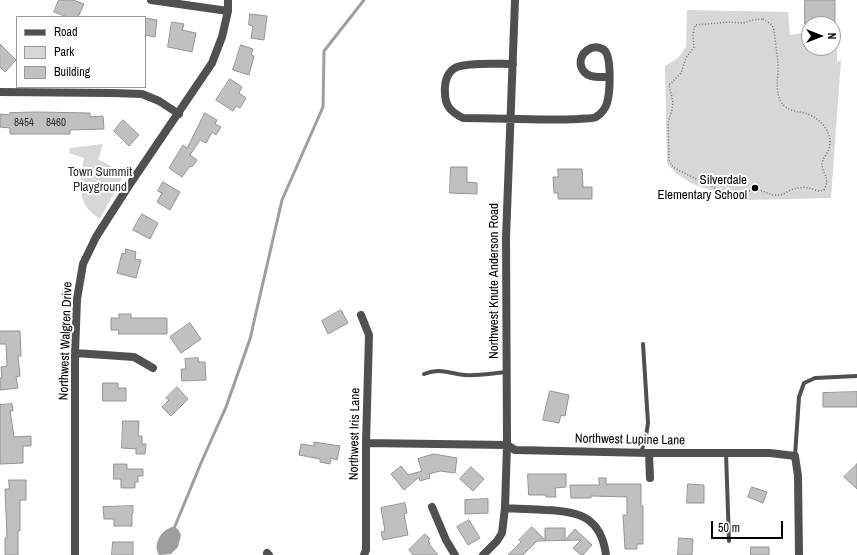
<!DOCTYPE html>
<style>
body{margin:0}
#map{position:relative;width:857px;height:555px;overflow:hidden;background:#fff;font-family:"Archivo Narrow",sans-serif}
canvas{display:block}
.legend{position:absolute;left:16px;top:16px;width:130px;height:72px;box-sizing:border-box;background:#fff;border:1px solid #999;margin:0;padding:5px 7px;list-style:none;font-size:12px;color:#000}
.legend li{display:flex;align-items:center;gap:8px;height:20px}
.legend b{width:20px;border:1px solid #999}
.north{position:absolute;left:801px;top:16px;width:40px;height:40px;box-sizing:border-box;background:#fff;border:1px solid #999;border-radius:50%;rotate:90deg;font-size:11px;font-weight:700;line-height:16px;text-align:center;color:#000}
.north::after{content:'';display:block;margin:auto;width:14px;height:18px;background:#000;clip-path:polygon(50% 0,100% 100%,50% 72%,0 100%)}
.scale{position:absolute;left:711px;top:521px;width:72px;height:18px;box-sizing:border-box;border:2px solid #000;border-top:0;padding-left:5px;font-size:12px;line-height:14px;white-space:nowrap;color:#000;-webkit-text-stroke:3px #fff;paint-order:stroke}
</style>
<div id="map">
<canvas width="857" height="555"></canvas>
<ul class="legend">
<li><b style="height:5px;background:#505050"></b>Road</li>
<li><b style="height:11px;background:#d7d7d7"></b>Park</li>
<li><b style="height:11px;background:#c0c0c0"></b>Building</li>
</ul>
<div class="north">N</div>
<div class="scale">50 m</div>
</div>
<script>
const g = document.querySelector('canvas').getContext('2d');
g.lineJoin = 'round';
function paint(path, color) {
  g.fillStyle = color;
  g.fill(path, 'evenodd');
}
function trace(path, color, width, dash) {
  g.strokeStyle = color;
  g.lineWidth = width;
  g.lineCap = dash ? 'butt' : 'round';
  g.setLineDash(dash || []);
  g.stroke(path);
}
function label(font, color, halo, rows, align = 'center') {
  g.font = font + ' "Archivo Narrow",sans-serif';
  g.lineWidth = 4;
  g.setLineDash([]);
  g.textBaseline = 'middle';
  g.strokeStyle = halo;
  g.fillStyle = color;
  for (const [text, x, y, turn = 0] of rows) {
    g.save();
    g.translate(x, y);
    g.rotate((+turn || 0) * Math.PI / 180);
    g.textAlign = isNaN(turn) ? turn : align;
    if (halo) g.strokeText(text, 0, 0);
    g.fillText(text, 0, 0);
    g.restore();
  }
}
const green = new Path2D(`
 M687 10 788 12 790 35 809 32V48H833V32H837V62L841 60 831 198 746 200 721 194 693 184 677 174 667 164 665 66 678 58 686 47Z
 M103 144 98 160C109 163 115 169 122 178L100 219C96 216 91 213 88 209 77 197 81 172 84 158L69 153 70 148Z`);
const water = new Path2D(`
 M172 527 178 529 181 535 178 547 171 554 159 555C152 545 161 530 172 527Z`);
const stream = new Path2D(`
 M173 531 201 463 226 407 250 339 282 200 323 107 324 51 364 0`);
const building = new Path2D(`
 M59 0H73L84 4 78 17H67L54 12Z
 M805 0H835V24H805Z
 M250 14 267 16 264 40 251 38 253 26 249 25Z
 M145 18 157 20 155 37 145 35Z
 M172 22 184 24 182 30 196 33 192 52 168 47Z
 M0 44 16 60 5 72 0 67Z
 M241 45 253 49 251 55 254 56 249 75 233 70Z
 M230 79 242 87 239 93 246 98 240 108 236 106 233 111 216 100Z
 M38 112 90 113V117L103 116 104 129 70 130V134H10V128L0 127V114L10 115V113Z
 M205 113 217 120 215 124 221 127 216 135 212 132 206 143 200 140 190 155 197 160 192 167 190 166 182 177 169 168 183 145 187 148Z
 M123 120 139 135 129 146 114 131Z
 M451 167H467V182L477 183V194L450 193Z
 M558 169H582L583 187H592V199H558V193H554L553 177H558Z
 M163 182 180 192 170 210 157 202 162 193 158 191Z
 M142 214 158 223 150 239 133 230Z
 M126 249 136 252 135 259 141 260 136 278 117 273 122 253 125 254Z
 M341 310 348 323 328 334 322 321Z
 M119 314H131V318H167V334H118L119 330H111V318H119Z
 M190 323 201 339 181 353 170 337Z
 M0 331H20L21 356H18L20 376 16 377 18 388 0 390V378H2L1 367 7 366 6 344H0Z
 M198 358 199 362H205L206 380 182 381 181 369H186L185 359Z
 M103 383H118V388H126V401H103Z
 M177 387 188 399 171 416 162 407 169 400 166 398Z
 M550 391 569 395 565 416 561 415 559 423 543 420Z
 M857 392V407H823V393Z
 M12 404 13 411H10L14 437 31 436V446H23V463L0 464V405Z
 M123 421H139L138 436H142V444H146L145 454H136V449L122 448Z
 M314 442 340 446 337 460 331 458 330 464 320 462V459L299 455 301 444 314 446Z
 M434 454 457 458 455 473 440 471 429 474 430 478 420 481 419 477 404 490 391 474 401 466 408 475 422 471 418 459Z
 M114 464H127V469H143V476H138V482H135V488H121V479H114Z
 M857 464V489L844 477Z
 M471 467 484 479 473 491 460 479Z
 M528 474H566V487L555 488 556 497H546V495H529Z
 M599 478H606V484H641V506H643V544H637V549H625L623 515H627V497L591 496V498H571L570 485H599Z
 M9 480H26V500H20V531H18V555H5V538H7L5 489H9Z
 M688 484 704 485V503H687Z
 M752 487 767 492 763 503 748 497Z
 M488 499V513L465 514V500Z
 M405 503 407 513 404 514 408 535 383 540 381 532 385 531 381 508Z
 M133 506V513L132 514V526H114V519H104L103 507Z
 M469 520 480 538 468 545 457 527Z
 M532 527 545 540V528H565V540L575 529 592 545 583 555H581L573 548 581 540 537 541 523 555H508L521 542 519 540Z
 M425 534 430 539 428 541 430 543 429 544 438 555H413L409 550Z
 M679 538 693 539 692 555H678Z
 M113 542H133V555H112Z
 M751 547H769V555H751Z`);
const path = new Path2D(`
 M763 19 772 25 774 30C775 41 777 52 778 63 779 77 774 89 781 102 787 111 796 111 805 113 818 117 829 128 830 141 830 154 823 155 822 164 822 175 831 176 824 190L819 191 805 187 793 189 781 195H773L759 190 725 193 680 171 673 167 669 160 668 123 672 110 673 102 669 85 681 73 686 58 694 47 693 35 695 25 730 22 743 23 752 20Z`);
const service = new Path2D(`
 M424 374C441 367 449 374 465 375 479 376 493 373 507 372
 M641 453 646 436 648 423 643 344
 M726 453 729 541
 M795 456 799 397 804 383 815 378 857 376`);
const minor = new Path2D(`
 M151 0 228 11
 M513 64C498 64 470 62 457 67 447 71 444 83 445 93 445 106 451 112 463 118 501 118 540 121 578 119 584 118 592 119 596 117 601 114 606 108 607 103 610 93 612 56 604 50 593 42 578 53 581 66 585 79 598 77 609 77
 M0 92 112 93 142 94 159 101 179 114
 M361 315 369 335 366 443V550L364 555
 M75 353 134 357 153 368
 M366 443 507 445 515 450 649 453H770L795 456 798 476 799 555
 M649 453 650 478
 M432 507 446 540 455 555
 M505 508C518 509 532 509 545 510 579 511 601 517 606 555
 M267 553 269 555
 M75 555V353L77 299 83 264 96 237 128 187 212 63 222 37 228 11V0
 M483 555 497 541 502 533 505 508 507 445 506 238 515 0`);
const markers = [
 [755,188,4,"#000"]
];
const numberNames = [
 ["8454",24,123],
 ["8460",56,123]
];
const parkNames = [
 ["Town Summit",100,173],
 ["Playground",100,188]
];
const poiNames = [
 ["Silverdale",747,181],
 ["Elementary School",747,196]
];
const streetNames = [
 ["Northwest Knute Anderson Road",495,281,-90],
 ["Northwest Walgren Drive",66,341,-88],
 ["Northwest Iris Lane",355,434,-89],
 ["Northwest Lupine Lane",630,440,1]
];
paint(green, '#d7d7d7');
paint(water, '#9e9e9e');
trace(stream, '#9e9e9e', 3);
paint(building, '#c0c0c0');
trace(building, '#949494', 1);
trace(path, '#727272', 1.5, [1, 2]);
trace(service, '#505050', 4);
trace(minor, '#505050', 8);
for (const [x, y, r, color] of markers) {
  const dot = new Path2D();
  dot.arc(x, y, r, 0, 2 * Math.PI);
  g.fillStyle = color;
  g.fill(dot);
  trace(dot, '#fff', 1.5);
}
label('11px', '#303030', null, numberNames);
label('13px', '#2e2e2e', '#fff', parkNames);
label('13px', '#000', '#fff', poiNames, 'right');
label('13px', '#000', '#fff', streetNames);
</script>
